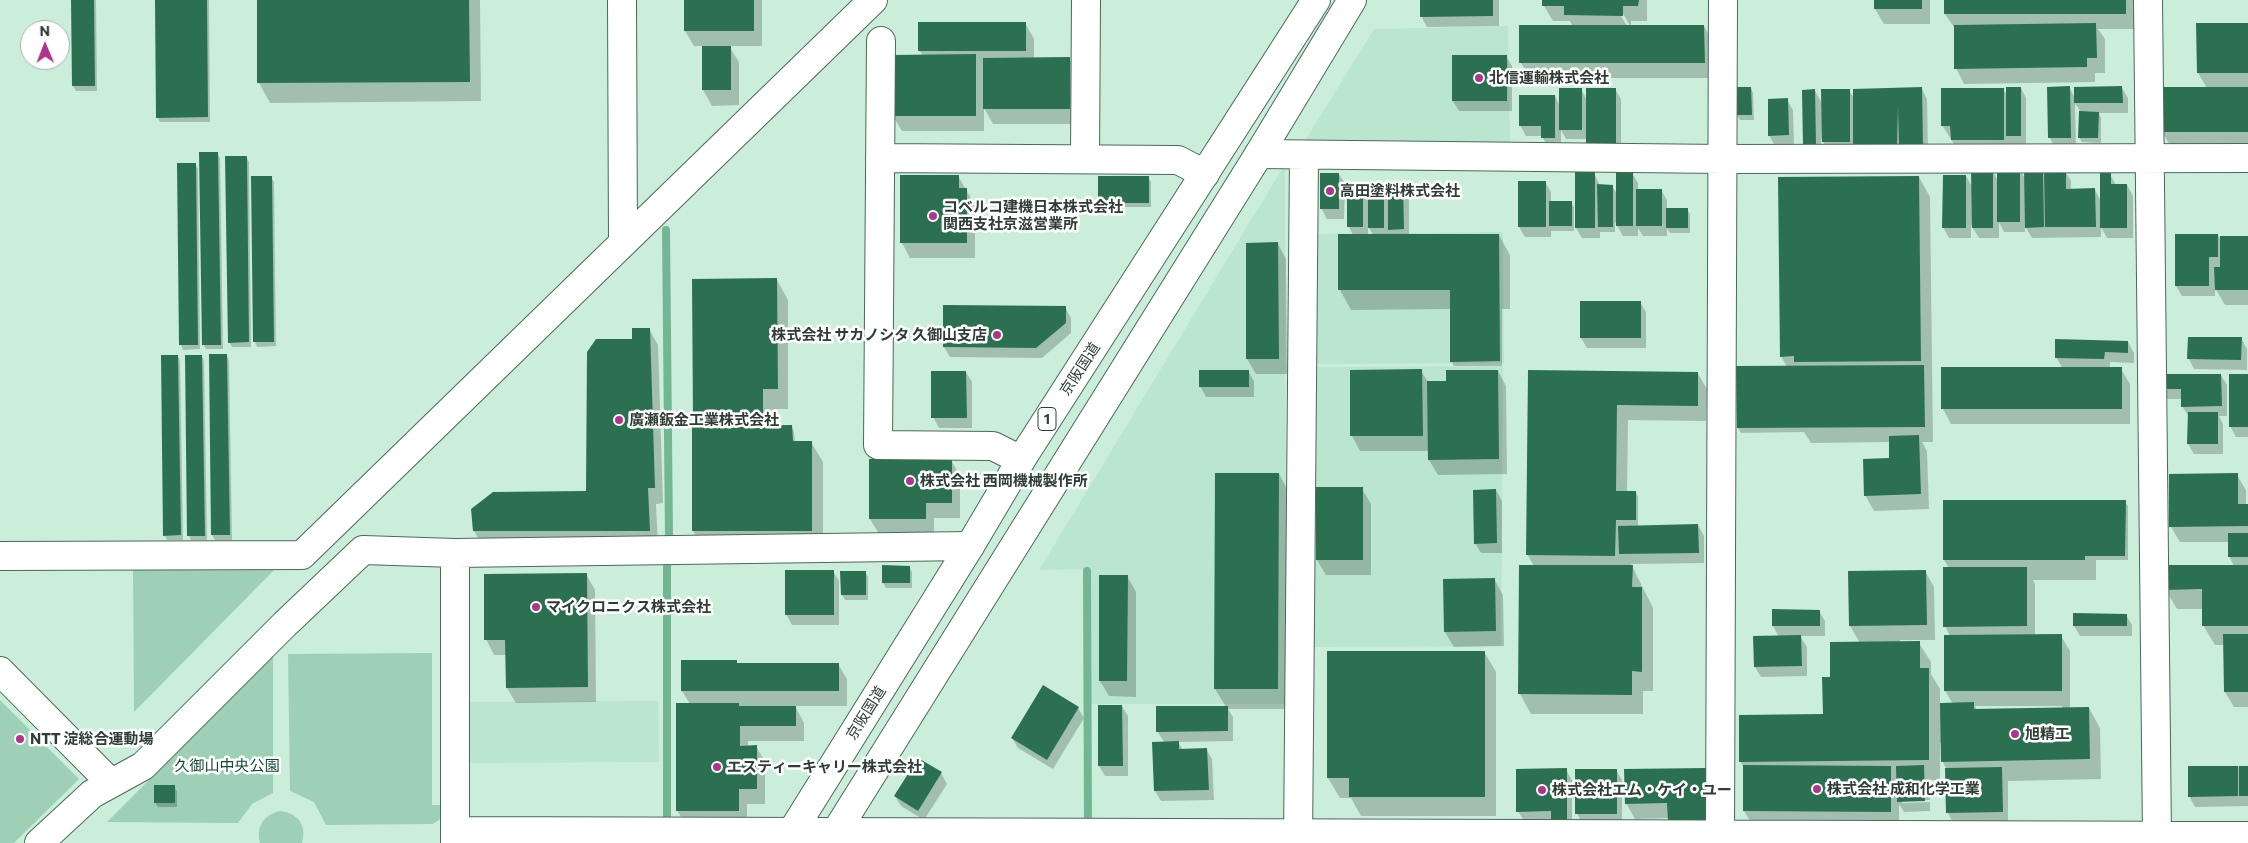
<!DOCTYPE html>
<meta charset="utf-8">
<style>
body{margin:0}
#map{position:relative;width:2248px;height:843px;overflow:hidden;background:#cbeedb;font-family:Commissioner,sans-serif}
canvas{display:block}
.north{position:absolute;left:20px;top:20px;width:50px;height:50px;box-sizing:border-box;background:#fff;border:1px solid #acb1af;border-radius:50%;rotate:359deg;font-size:14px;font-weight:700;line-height:20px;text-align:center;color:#2f3d36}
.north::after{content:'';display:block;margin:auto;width:18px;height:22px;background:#ad358b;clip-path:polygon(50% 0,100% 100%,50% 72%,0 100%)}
</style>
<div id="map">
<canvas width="2248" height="843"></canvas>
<div class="north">N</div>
</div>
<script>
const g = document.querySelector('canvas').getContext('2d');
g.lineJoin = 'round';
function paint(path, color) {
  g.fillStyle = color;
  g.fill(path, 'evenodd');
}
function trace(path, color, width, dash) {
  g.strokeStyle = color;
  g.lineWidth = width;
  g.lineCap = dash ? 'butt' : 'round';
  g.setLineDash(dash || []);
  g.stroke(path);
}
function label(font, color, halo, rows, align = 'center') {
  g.font = font + ' Commissioner,"Noto Sans JP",sans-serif';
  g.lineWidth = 5;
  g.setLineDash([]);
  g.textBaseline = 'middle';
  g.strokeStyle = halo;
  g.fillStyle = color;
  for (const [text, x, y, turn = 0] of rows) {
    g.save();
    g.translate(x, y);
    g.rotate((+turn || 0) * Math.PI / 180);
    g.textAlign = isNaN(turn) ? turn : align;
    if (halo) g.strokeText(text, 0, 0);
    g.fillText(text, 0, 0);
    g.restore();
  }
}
const built = new Path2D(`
 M1508 26 1510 149H1300L1374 29Z
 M1285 164 1286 704H1090L1089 569 1039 570Z
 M1503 232 1504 363 1311 364 1312 234Z
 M1503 366 1501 646 1311 647 1312 367Z
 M658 701 659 762 467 763V702Z`);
const green = new Path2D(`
 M281 563 134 712 133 564Z
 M432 653V805H443V817L433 824 326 825 314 802 290 791 288 654Z
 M273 656V793L252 804 238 823 107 822Z
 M0 700 79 779 14 843H0Z
 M280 811C298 813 307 825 302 843H260C256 827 263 815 280 811Z`);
const shadow = new Path2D(`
 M72 0H96L97 91H76L73 86Z
 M157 0H209L210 122H160L158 118Z
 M258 0H480L481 101 270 103 259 83Z
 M685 0H762V46H729L739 62V105L712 106 703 90V46H694L685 31Z
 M1421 0H1499V26L1427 27 1421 16Z
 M1544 0H1647V21H1631V26H1704L1713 42V78H1530L1521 63 1573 27 1570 21H1553L1544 6ZM1621 10 1630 26H1627L1618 11Z
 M1875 0H1930V24H1884L1875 9Z
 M1945 0H2134V29H2098L2105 39V73H2095V82L1964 84 1956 68 1955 29 1945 14Z
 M1025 23 1034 39V59H1069L1078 74V124H993L984 108V131H902L893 116 923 56 920 51Z
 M2248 24V147H2171L2162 132 2207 88 2198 73Z
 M1453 56H1506L1512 66V111H1459L1453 101Z
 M2069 87 2075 98 2122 88 2128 98V113H2099L2101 118V143L2082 142 2079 137 2080 111 2075 103 2076 148H2055L2050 138 2048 88Z
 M1751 88 1753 93 1754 120H1740L1737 115V89Z
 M2021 88 2026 98V146L1961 155 1942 125 2003 89 2007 95Z
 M1581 89 1587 100 1615 89 1621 99V154L1588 139H1566L1561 130V148H1548L1542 136H1526L1520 125 1555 96 1560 106Z
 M1922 89 1927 99 1928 156 1829 152 1821 138V156H1810L1815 91 1823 105 1849 90 1855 100Z
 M1787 100 1793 110 1794 145 1775 146 1769 135Z
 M217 153 220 158 223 349H206L203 344Z
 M246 157 249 162 251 347H232L229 342Z
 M195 164 198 169 200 349 183 350 181 345Z
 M2019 169 2026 180V171H2065L2071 181V190H2095L2101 201 2110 174 2116 185H2127L2133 196V238H2107L2101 227V237L2032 238 2025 226V232H2004L1999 222V238H1979L1971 225V238H1949L1943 227 1966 176 1973 188 1993 171 1998 181Z
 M1594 173 1600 186H1612L1617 194 1632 173 1638 183V190H1661L1667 200V209H1687L1690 214V233H1670L1667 228V236H1643L1638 228V236H1623L1615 222V232H1600V238H1582L1576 228Z
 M1339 174 1345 184 1344 219H1327L1321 208Z
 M958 176 975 205V258H910L902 243Z
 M271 177 274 182 276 346 257 347 255 342Z
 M1148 177 1151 182V207H1102L1099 203Z
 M1919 177 1930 197 1933 442H1922L1927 451 1929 509 1874 511 1865 495 1890 460V442L1811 443 1804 432 1741 433 1738 428V367H1787L1781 356Z
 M1545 182 1551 192V202H1571L1574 207V231H1551V237H1525L1519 227Z
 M1348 184H1362L1369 195 1383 184 1389 195 1403 184 1409 195V235H1499L1510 255V309H1502V366H1454L1451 361V309L1351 310 1340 290 1353 235 1349 227ZM1368 226 1373 235H1368Z
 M2218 235 2222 242 2248 237V305H2225L2215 288V296H2182L2176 286V236Z
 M1278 244 1286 259 1287 374H1256L1247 359Z
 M777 280 788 300V409H774V427H792L794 432 795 442H811L823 462V550L705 551 693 531 698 427 694 420Z
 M1640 302 1646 312V348H1587L1581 338Z
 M1065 307 1071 318V333L1042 358 950 357 944 347Z
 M649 329 658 345 663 503 656 504 658 546H483L474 531 587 492 633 341Z
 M2241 338 2247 349V370L2194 369 2189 359Z
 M2128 342 2134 353V363L2110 362V369H2121L2130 384V424H1951L1943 409 2063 369 2056 357Z
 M226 355 229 360 232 540H215L212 535 210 356Z
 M178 356 180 361 183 540H167L165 535Z
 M202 356 204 361 207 540H191L189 536Z
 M1248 371 1254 381V397H1206L1200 386Z
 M1351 371H1421L1428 382H1448L1498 371 1506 386 1507 474 1438 475 1429 460V451H1360L1352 436Z
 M966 372 972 382V428H939L933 417Z
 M1529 372 1698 374 1707 389 1706 421 1628 420 1627 492H1636L1638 497V527L1698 525 1704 536V563L1631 564 1653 608V691H1643V714H1531L1520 694 1534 566 1527 554Z
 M2221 375 2227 385V416H2219L2223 424V454H2194L2188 444 2189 417 2182 406V399H2166L2160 389Z
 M2248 375V437H2236L2230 426Z
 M951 460 960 476V518H934V534H879L870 519Z
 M1279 474 1290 494 1289 709H1228L1233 717V741L1178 742 1183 750 1206 749 1212 759 1214 800 1161 801 1155 791 1153 743 1164 742 1157 731 1226 707 1215 689Z
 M2237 475 2246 490V505H2248V707H2234L2225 692 2224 645H2215L2203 625V609H2177L2165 589 2234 566 2229 556V542H2180L2171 527Z
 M1362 489 1371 504V575H1326L1317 560Z
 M1496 490 1502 501V553H1481L1475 543Z
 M2125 502 2128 506V560H2096V580H2033L2035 584V636H2061L2070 651V708H2089L2100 728 2101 779 2008 781V822L1953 823 1948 813 1946 768 1943 762 1942 743H1940V780H1929L1930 800 1902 801V803L1930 802V811L1904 812 1899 804V827L1753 826 1744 811V768L1740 761 1824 716 1831 678 1860 643 1850 626 1925 571 1934 587 1935 640H1900V643H1919L1931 662V674L1940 689V704H1953L1945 691 1950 636 1945 626 1949 568 1944 560ZM1975 706H2062V708L1977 710Z
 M883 566 909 567 912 572V588H886L883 583Z
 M833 571 839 581V625H792L786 614Z
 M865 572 868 577V600H845L842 595Z
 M586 574 595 590 596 702 516 703 507 688V655H494L486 639Z
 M1127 576 1136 592V697L1109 696 1100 681Z
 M1494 579 1503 595 1504 646 1454 647 1445 632Z
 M1819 611 1825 621V636H1800L1807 647V676L1761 677 1755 667 1779 637 1773 626Z
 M2074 615H2126L2132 625V636H2080L2074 626Z
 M1485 653 1496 672V816H1361L1351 798H1340L1328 778Z
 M736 661 738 664H838L847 679V706H795L804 723V741H748V747L756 746 765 762V804H747V826H686L677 810 690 704 682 691Z
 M1100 706H1122L1128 716V776H1105L1099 766Z
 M1078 708 1084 718 1053 769 1018 748 1012 738Z
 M2189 767H2248V806L2195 807 2189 796Z
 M1705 769 1714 784 1669 818 1635 819 1626 803Z
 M1566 770 1572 780V834L1524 821 1518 811Z
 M1616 770 1622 780V824H1582L1577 813Z
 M941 773 947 784 924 820 901 806 895 796Z
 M174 787 177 791V807H158L155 802Z`);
const stream = new Path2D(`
 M666 230 669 537 667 568V826
 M1087 571 1088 829`);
const building = new Path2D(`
 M71 0H94L95 86H72Z
 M155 0H207L208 117 156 118Z
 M257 0H469L470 82 257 83Z
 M684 0H754V31H684Z
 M1420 0H1493V16L1420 17Z
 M1542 0H1639L1638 6H1623V16L1564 15V6H1542Z
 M1874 0H1922V9H1874Z
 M1944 0H2126V14H1944Z
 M918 22H1026V51H918Z
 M2096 23 2097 58H2087V67L1954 69V25Z
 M2196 23H2248V73H2197Z
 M1519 25H1704L1705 63H1519Z
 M702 46H731V90H702Z
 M976 54V116H892L891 55Z
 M1452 55H1507V101H1452Z
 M1070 57V109H983V58Z
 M2070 86 2071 138H2048L2047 87Z
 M2122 86 2123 103H2074V87Z
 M1736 87H1751L1752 115H1736Z
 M1922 87 1923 146 1899 147 1898 107 1897 146H1853V89Z
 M2006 87H2021V136H2006Z
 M2160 87H2248V132H2161Z
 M1559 88H1582V130H1559Z
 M1586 88H1616V144H1586Z
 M1941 88H2004V140H1951L1950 126H1941Z
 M1815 89 1816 146H1803L1802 90Z
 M1821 89H1850V142H1822Z
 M1519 95H1555V138H1541V126H1519Z
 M1788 98 1789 135 1768 136V99Z
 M2079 111 2099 112 2098 138H2078Z
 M199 152H218L221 345H202Z
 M225 156H247L249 342 228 343Z
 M177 163H196L198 345H179Z
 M1997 167 2020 168V222H1997Z
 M1993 169V228H1972L1971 170Z
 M2066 169V189L2095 188 2096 227H2045L2044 170Z
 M2024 170H2043L2044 227 2025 228Z
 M1575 172H1595V228H1575Z
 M1616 172H1633V226H1616Z
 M1320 173H1339V209H1320Z
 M2100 173H2111V184H2127V228H2100Z
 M900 175H959V188H967V243H900Z
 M1943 175H1966V228H1942Z
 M251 176H272L274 342H253Z
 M1098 176H1149V203H1098Z
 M1919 176 1921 361 1794 362V356L1780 357 1778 177Z
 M1518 181H1546V227H1518Z
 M1363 182V227H1347V183Z
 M1368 183H1384V228H1368Z
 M1388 183H1403L1404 229 1388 230Z
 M1597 184 1613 185V227H1598Z
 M1636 189H1662V226H1636Z
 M1549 201H1572V226H1549Z
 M1666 208H1688V228H1666Z
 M1338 234H1499L1500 361 1450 362V290H1338Z
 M2175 234H2218V257H2209V286H2175Z
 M2220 236H2248V290H2215L2214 267H2220Z
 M1278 242 1279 359H1246V243Z
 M777 278 778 389H763V420L693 421 692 279Z
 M1580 301H1641V338H1580Z
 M943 305 1066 306V323L1036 348 943 347Z
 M632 328H650L655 488H648L650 531H473L471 509 493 492 586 491 587 352 596 339H632Z
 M2188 337H2242L2241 360 2187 359Z
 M2055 339 2128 341V353L2105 352 2104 359 2055 358Z
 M209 354H227L230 535H211Z
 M161 355H178L181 535 163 536Z
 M185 355H202L205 536H187Z
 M1924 365 1925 427 1737 428 1736 366Z
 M1941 367H2122V409H1941Z
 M1422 369 1423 436H1350V370Z
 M1199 370H1249V387H1199Z
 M1446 370H1498L1499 459 1428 460 1427 381H1446Z
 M1528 370 1698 372V406L1617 405 1616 491H1636V520H1616L1615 556 1526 555Z
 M931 371H966L967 418H931Z
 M2159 374H2221L2222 406 2181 407V389H2159Z
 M2229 374H2248V427H2229Z
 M2188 412H2218V444H2187Z
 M792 425 793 441H812V531H692V426Z
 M1919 435 1921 494 1864 496 1863 459 1889 458V436Z
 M869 459H952V503H926V519H869Z
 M1215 473H1279L1278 689H1214Z
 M2238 473V504H2248V526L2169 527V474Z
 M1316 487H1363V560H1316Z
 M1496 489 1497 543 1474 544 1473 490Z
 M1943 500H2126L2125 556H2085V560H1943Z
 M1698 524 1699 553 1619 554 1618 526Z
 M2228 533H2248V557H2228Z
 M882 565 910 566V583H882Z
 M1519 565H1633L1632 587H1642V672L1632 671V695L1518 694Z
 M2164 565H2248V626H2202V589L2164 590Z
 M1943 567H2027V626L1943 627Z
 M785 570H834V615H785Z
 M1926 570 1927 625 1849 626 1848 571Z
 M840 571H866V595H841Z
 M587 573 588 687 506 688 505 640H484V574Z
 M1099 575H1128L1127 681H1099Z
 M1495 578 1496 631 1444 632 1443 579Z
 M1772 609 1820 610V626H1772Z
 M2073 613 2127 614V626H2073Z
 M2062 634V691H1944V635Z
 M2223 634H2248V692H2224Z
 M1801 635 1802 666 1754 667 1753 636Z
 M1920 641V668H1929V760L1739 762V715L1823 714 1822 677H1830V642Z
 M1327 651H1485V797H1349V778H1327Z
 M681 660H737V663H839V691H681Z
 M1043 685 1079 707 1047 760 1011 738Z
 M1974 702V709L2089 707 2090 759 1941 762 1940 703Z
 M676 703H739V706H796V726H740V746L757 745V789H739V811H676Z
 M1098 705H1122L1123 766H1098Z
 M1156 706H1228V731L1156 732Z
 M1179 741V749L1207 748 1209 790 1154 791 1152 742Z
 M918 758 942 772 918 811 894 796Z
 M1743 765 1891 766V812L1743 811Z
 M1924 765 1925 801 1897 802 1896 766Z
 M2188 766H2238V796L2188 797Z
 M2239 766H2248V796H2239Z
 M2002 767 2003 812 1946 813 1945 768Z
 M1567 768V824H1551V811L1516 812V769Z
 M1706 768 1707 821H1668L1667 803 1625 804 1624 769Z
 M1575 769H1617V814H1575Z
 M154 785H175V803H154Z`);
const minor = new Path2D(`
 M622 0 623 243
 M2148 0 2157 836
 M881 41 878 445 993 446 1021 460
 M1259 154 1723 159 2248 158
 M880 158 1178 160 1205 174
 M1085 159 1086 0
 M0 556 302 555 873 0
 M0 671 111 783
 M455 831 2248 836
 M1720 835 1723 0
 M39 843 92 794 143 766 285 624 363 550 455 553 970 546
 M455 843V553
 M1298 843 1304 155`);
const highway = new Path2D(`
 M785 843 970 546 1021 460 1316 0
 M829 843 1259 154 1352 0`);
const markers = [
 [1479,78,5,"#ad358b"],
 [1330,191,5,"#ad358b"],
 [933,216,5,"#ad358b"],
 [997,335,5,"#ad358b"],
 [619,420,5,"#ad358b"],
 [910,481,5,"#ad358b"],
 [536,607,5,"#ad358b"],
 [2015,734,5,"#ad358b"],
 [20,739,5,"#ad358b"],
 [717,767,5,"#ad358b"],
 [1817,789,5,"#ad358b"],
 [1542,790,5,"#ad358b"]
];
const shields = [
 [1047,419,18]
];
const shieldNames = [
 ["1",1047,419]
];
const poiNames = [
 ["北信運輸株式会社",1489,78],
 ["高田塗料株式会社",1340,191],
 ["コベルコ建機日本株式会社",943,207],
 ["関西支社京滋営業所",943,224],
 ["株式会社 サカノシタ 久御山支店",987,335,"right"],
 ["廣瀬鈑金工業株式会社",629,420],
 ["株式会社 西岡機械製作所",920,481],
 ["マイクロニクス株式会社",546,607],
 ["旭精工",2025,734],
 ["NTT 淀総合運動場",30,739],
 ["エスティーキャリー株式会社",727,767],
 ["株式会社 成和化学工業",1827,789],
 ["株式会社エム・ケイ・ユー",1552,790]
];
const streetNames = [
 ["京阪国道",1080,369,-57],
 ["京阪国道",866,713,-58]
];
const parkNames = [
 ["久御山中央公園",227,766]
];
paint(built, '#bae5ce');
paint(green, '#9dd0b5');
paint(shadow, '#0003');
trace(stream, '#72b694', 8);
paint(building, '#2b7051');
trace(minor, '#4a6959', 30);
trace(highway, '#4a6959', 30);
trace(minor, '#fff', 28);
trace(highway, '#fff', 28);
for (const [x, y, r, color] of markers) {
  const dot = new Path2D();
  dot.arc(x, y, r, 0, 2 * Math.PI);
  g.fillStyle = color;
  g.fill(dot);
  trace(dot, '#fff', 2);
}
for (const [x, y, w] of shields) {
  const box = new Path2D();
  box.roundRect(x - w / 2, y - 11.5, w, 23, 4);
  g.fillStyle = '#fff';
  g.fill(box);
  trace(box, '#2f3d36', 1);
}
label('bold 14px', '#2f3d36', null, shieldNames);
label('bold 15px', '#2f3d36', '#fff', poiNames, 'left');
label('15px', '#2f3d36', '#fff', streetNames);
label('15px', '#124932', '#fff', parkNames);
</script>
